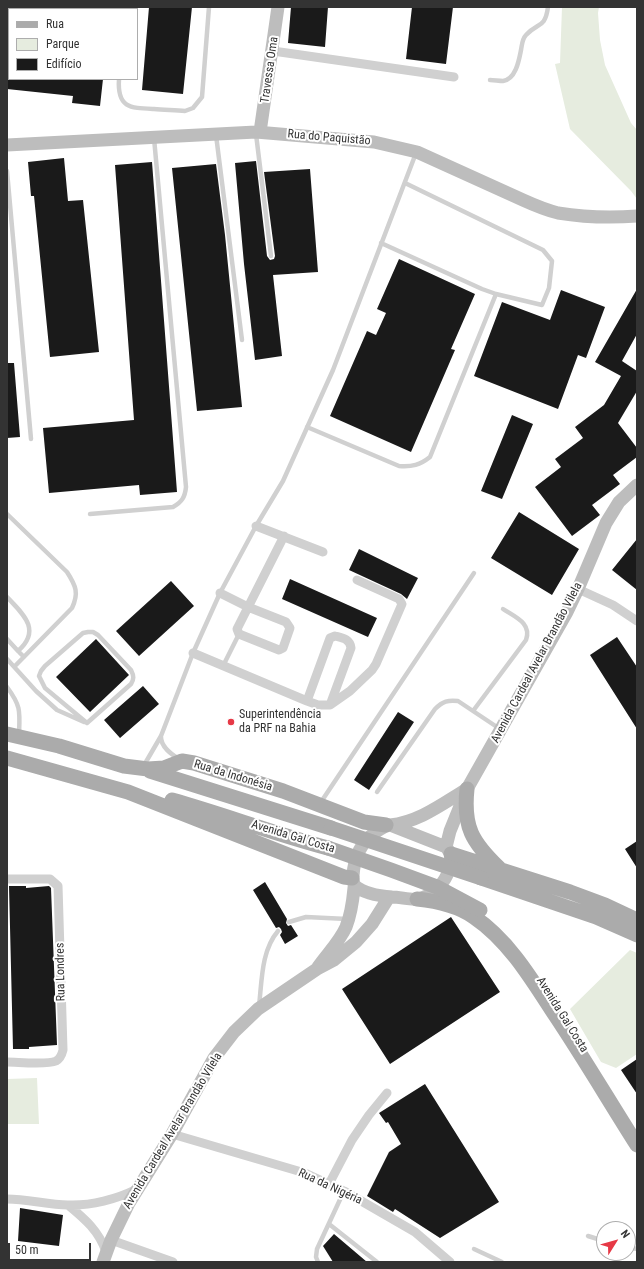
<!DOCTYPE html>
<meta charset="utf-8">
<style>
body{margin:0}
#map{position:relative;width:644px;height:1269px;overflow:hidden;background:#fff;font-family:"Roboto Condensed",sans-serif}
canvas{display:block}
.frame{position:absolute;inset:0;border:8px solid #333;pointer-events:none}
.legend{position:absolute;left:8px;top:8px;width:130px;height:72px;box-sizing:border-box;background:#fff;border:1px solid #adadad;margin:0;padding:5px 7px;list-style:none;font-size:12px;color:#333}
.legend li{display:flex;align-items:center;gap:8px;height:20px}
.legend b{width:20px;border:1px solid #adadad}
.north{position:absolute;left:596px;top:1221px;width:40px;height:40px;box-sizing:border-box;background:#fff;border:1px solid #adadad;border-radius:50%;rotate:53deg;font-size:11px;font-weight:700;line-height:16px;text-align:center;color:#333}
.north::after{content:'';display:block;margin:auto;width:14px;height:18px;background:#e63946;clip-path:polygon(50% 0,100% 100%,50% 72%,0 100%)}
.scale{position:absolute;left:8px;top:1243px;width:83px;height:18px;box-sizing:border-box;border:2px solid #333;border-top:0;padding-left:5px;font-size:12px;line-height:14px;white-space:nowrap;color:#333;-webkit-text-stroke:3px #fff;paint-order:stroke}
</style>
<div id="map">
<canvas width="644" height="1269"></canvas>
<div class="frame"></div>
<ul class="legend">
<li><b style="height:5px;background:#ababab"></b>Rua</li>
<li><b style="height:11px;background:#e6ecdf"></b>Parque</li>
<li><b style="height:11px;background:#1a1a1a"></b>Edifício</li>
</ul>
<div class="north">N</div>
<div class="scale">50 m</div>
</div>
<script>
const g = document.querySelector('canvas').getContext('2d');
g.lineJoin = 'round';
function paint(path, color) {
  g.fillStyle = color;
  g.fill(path, 'evenodd');
}
function trace(path, color, width, dash) {
  g.strokeStyle = color;
  g.lineWidth = width;
  g.lineCap = dash ? 'butt' : 'round';
  g.setLineDash(dash || []);
  g.stroke(path);
}
function label(font, color, halo, rows, align = 'center') {
  g.font = font + ' "Roboto Condensed",sans-serif';
  g.lineWidth = 4;
  g.setLineDash([]);
  g.textBaseline = 'middle';
  g.strokeStyle = halo;
  g.fillStyle = color;
  for (const [text, x, y, turn = 0] of rows) {
    g.save();
    g.translate(x, y);
    g.rotate((+turn || 0) * Math.PI / 180);
    g.textAlign = isNaN(turn) ? turn : align;
    if (halo) g.strokeText(text, 0, 0);
    g.fillText(text, 0, 0);
    g.restore();
  }
}
const green = new Path2D(`
 M562 7H599L598 13 600 40 605 65 631 123 637 130V199L631 191 570 129 555 64 560 63Z
 M630 950 637 953V1054L616 1068 601 1062 570 1009Z
 M37 1078 39 1124H7V1079Z`);
const building = new Path2D(`
 M149 7H192L183 94 142 90Z
 M291 7H328L325 47 288 43Z
 M412 7H453L446 64 406 59Z
 M7 79H103L100 106 72 103 73 96 7 89Z
 M64 158 68 201 83 200 99 352 50 357 34 196H31L28 162Z
 M256 161 267 256 270 260 274 259 275 256 264 172 310 169 318 272 273 275 282 356 255 360 244 264 235 163Z
 M152 162 177 492 140 495 139 485 49 493 43 428 134 420 115 165Z
 M216 164 225 235 242 407 197 411 172 168Z
 M399 259 475 294 451 349 455 350 411 452 330 416 367 331 376 335 386 313 377 309Z
 M637 289V334L622 361 637 371V391L618 423 637 448V457L613 475 620 484 592 505 600 515 572 536 535 487 561 467 555 459 583 438 575 427 604 405 621 376 595 362Z
 M561 290 605 307 586 358 578 355 558 409 474 376 502 302 550 320Z
 M7 363H14L20 437 7 438Z
 M512 415 533 424 502 499 481 491Z
 M519 512 579 549 552 595 491 558Z
 M637 539V590L612 570Z
 M359 549 418 578 407 599 401 594 349 570Z
 M290 579 377 618 368 637 282 599Z
 M171 581 194 606 139 656 116 631Z
 M617 637 637 667V729L590 655Z
 M96 639 129 675 90 712 56 677Z
 M143 686 159 704 120 738 104 720Z
 M398 712 414 722 369 790 354 780Z
 M637 841V868L625 849Z
 M265 882 287 919 286 923 288 926 291 925 298 936 285 944 280 935 282 932 281 929 279 927 276 928 253 890Z
 M9 886H26V888L49 886 51 888 57 1045 29 1047V1049H13Z
 M451 917 500 992 390 1064 342 989Z
 M637 1059V1094L621 1070Z
 M425 1084 499 1202 440 1238 395 1209 393 1212 367 1196 389 1152 401 1144 388 1122 386 1123 379 1113Z
 M20 1208 63 1215 59 1246 18 1241Z
 M334 1234 367 1262H333L323 1246Z`);
const lane = new Path2D(`
 M124 9V7
 M119 79C117 108 130 108 154 109 164 110 175 110 185 111L193 108 202 97 209 7
 M490 80C494 80 499 81 503 81 516 79 519 60 521 50 522 45 522 39 526 35 538 22 545 29 548 7
 M256 134 271 256
 M216 135 242 340
 M7 171 31 439
 M405 183 543 250 552 261 549 288 542 305 496 294
 M307 427 399 466C412 467 420 465 430 457L496 294 482 289 381 243
 M7 514 67 572C76 586 79 593 72 608L15 666
 M90 514 173 507C182 502 185 497 186 487L154 138
 M7 597C23 614 42 630 18 651L24 657
 M88 632H93L98 635 131 670C134 676 134 679 131 684L87 723 45 688 39 676 41 671 45 666 83 633Z
 M7 639 18 651
 M7 659 36 691 57 710 84 722
 M223 666 239 634
 M7 687C21 706 20 711 19 734
 M473 711 526 640C532 623 515 617 503 609
 M161 737C161 747 171 754 179 759
 M143 767 161 736 193 653 220 593 256 526 283 481 333 370 416 153
 M377 792 435 709C443 701 448 700 458 701L500 729
 M321 802 474 573
 M289 922 306 917 347 919
 M259 1006C262 981 261 951 278 931
 M329 1224 377 1262
 M588 1236 604 1241
 M628 1247 637 1249
 M474 1249 502 1262
 M318 1262 316 1257 317 1249 344 1191`);
const street = new Path2D(`
 M273 51 454 77
 M256 526 323 552
 M578 589 613 605 637 621
 M220 593 248 607 286 622 290 628 283 648 279 650 239 634 237 629 284 536
 M193 653 307 701 318 705H330L350 691 372 670 376 664 402 604 399 599 357 580
 M307 701 330 638 335 636C343 638 350 639 351 648L330 705
 M7 879H50L58 886 63 1050C62 1054 60 1059 56 1061 47 1065 18 1062 7 1062
 M172 1134 305 1173 344 1191 415 1232 450 1262
 M329 1184 352 1140 369 1115 387 1093
 M7 1199C28 1199 48 1205 68 1205 91 1206 117 1199 137 1189
 M68 1205C85 1219 99 1231 106 1252
 M111 1240 173 1262`);
const secondary = new Path2D(`
 M260 132 278 7
 M7 145 256 132 374 142 417 152 523 200C534 205 546 210 558 213 583 217 612 218 637 216
 M390 825C419 822 442 804 467 789
 M446 847 450 831 467 789 567 612 578 589 606 523 619 502 637 485
 M318 967C327 954 340 941 346 927 350 917 353 899 354 888 355 883 352 880 353 876 354 857 361 842 376 832 381 829 385 825 390 825L446 847 451 854C450 860 450 868 447 875 442 886 430 897 417 899 410 900 400 897 392 897 379 896 365 894 355 886
 M103 1262 111 1240 129 1203 172 1134 214 1058 234 1032 258 1009 317 969 334 960 356 942 372 924 389 897`);
const primary = new Path2D(`
 M7 734 59 746 124 766 148 769 164 768 182 761 194 763 283 791 364 822 386 825
 M7 758 128 792 344 877 352 878
 M150 771 331 828
 M467 789C463 827 472 842 499 868
 M172 800C225 815 275 834 328 848
 M451 854 570 892 605 905 637 920
 M481 878 596 917 637 935
 M417 899C437 901 457 905 474 917 508 940 531 978 553 1012 582 1055 609 1101 637 1145`);
const primaryBridge = new Path2D(`
 M331 828 481 878
 M328 848 391 870 437 887 480 910`);
const markers = [
 [231,722,4,"#e63946"]
];
const streetNames = [
 ["Travessa Oma",270,70,-82],
 ["Rua do Paquistão",329,138,5],
 ["Avenida Cardeal Avelar Brandão Vilela",537,663,-62],
 ["Rua da Indonésia",233,776,17],
 ["Avenida Gal Costa",293,837,17],
 ["Rua Londres",61,972,-91],
 ["Avenida Gal Costa",562,1015,58],
 ["Avenida Cardeal Avelar Brandão Vilela",173,1131,-59],
 ["Rua da Nigéria",330,1187,25]
];
const poiNames = [
 ["Superintendência",239,715],
 ["da PRF na Bahia",239,729]
];
paint(green, '#e6ecdf');
paint(building, '#1a1a1a');
trace(lane, '#d0d0d0', 4.5);
trace(street, '#d0d0d0', 9);
trace(secondary, '#bdbdbd', 13);
trace(primary, '#ababab', 15);
trace(primaryBridge, '#ababab', 15);
for (const [x, y, r, color] of markers) {
  const dot = new Path2D();
  dot.arc(x, y, r, 0, 2 * Math.PI);
  g.fillStyle = color;
  g.fill(dot);
  trace(dot, '#fff', 1.5);
}
label('12px', '#333', '#fff', streetNames);
label('12px', '#333', '#fff', poiNames, 'left');
</script>
